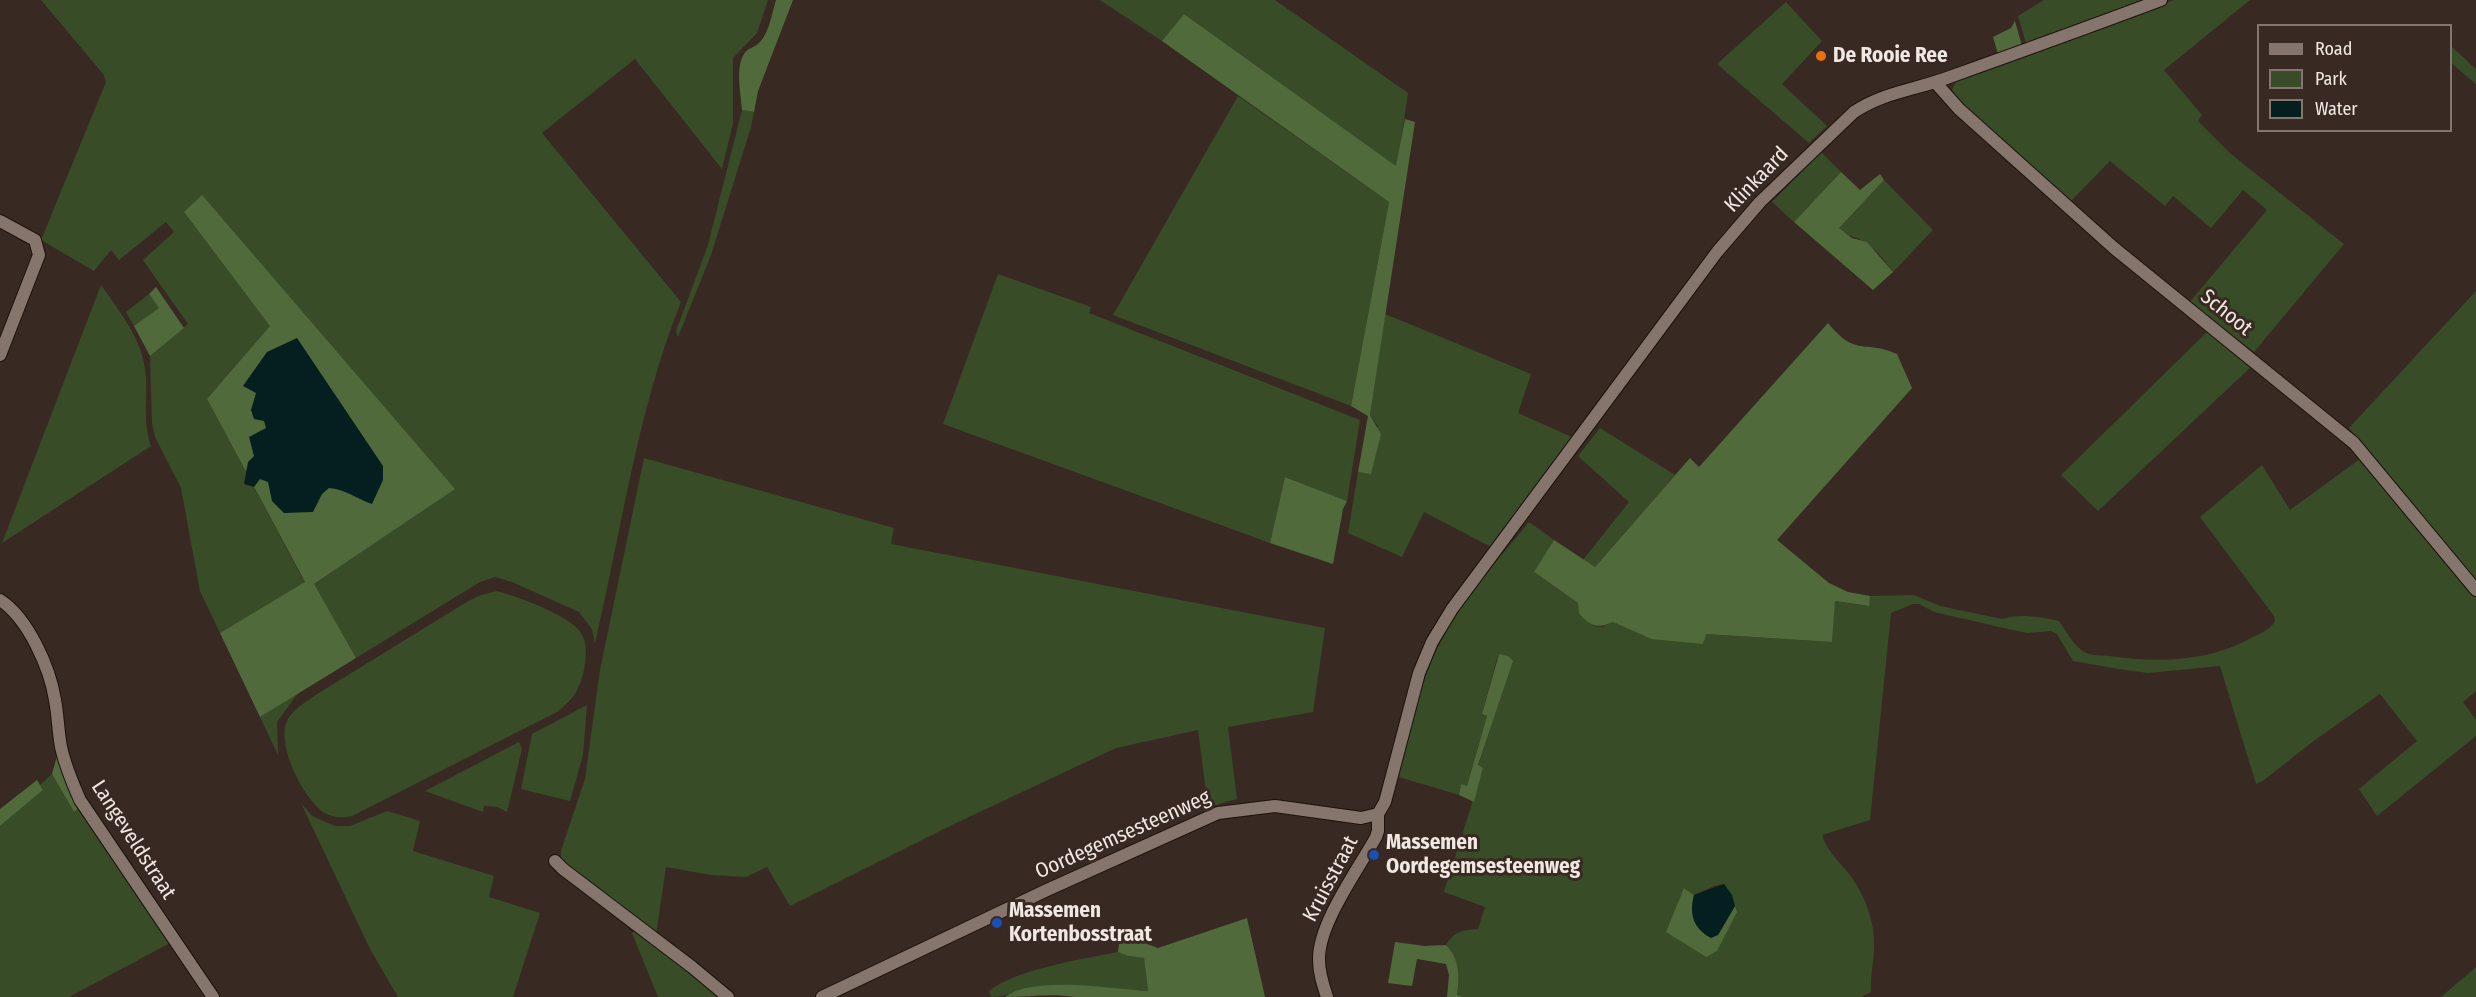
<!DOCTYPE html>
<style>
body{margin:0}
#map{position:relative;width:2476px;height:997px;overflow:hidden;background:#382a22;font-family:"Fira Sans Condensed",sans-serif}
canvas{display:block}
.legend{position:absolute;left:2257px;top:24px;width:195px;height:108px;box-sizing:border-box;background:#382a22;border:2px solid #82766f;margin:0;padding:8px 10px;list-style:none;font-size:18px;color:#f1e8e3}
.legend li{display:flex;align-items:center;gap:12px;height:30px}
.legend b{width:30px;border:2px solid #82766f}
</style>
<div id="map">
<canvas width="2476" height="997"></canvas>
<ul class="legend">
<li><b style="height:8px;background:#85756c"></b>Road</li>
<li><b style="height:16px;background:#384c28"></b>Park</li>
<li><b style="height:16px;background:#051e20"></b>Water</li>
</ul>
</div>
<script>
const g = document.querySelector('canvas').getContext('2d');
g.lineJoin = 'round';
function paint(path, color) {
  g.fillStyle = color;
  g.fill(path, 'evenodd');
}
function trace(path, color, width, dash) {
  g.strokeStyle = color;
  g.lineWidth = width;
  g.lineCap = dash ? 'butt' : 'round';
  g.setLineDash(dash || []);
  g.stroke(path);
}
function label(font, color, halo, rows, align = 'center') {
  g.font = font + ' "Fira Sans Condensed",sans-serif';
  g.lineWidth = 6;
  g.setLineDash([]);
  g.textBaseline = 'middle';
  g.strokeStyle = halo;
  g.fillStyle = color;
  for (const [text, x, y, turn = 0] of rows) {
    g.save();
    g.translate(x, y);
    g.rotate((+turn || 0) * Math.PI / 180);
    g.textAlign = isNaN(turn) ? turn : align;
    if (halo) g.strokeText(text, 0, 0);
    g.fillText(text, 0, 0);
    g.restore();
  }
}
const green = new Path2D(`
 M41 0H768L757 33 733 58V123L722 169 635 59 542 133 681 302C637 411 622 529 595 643L592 629 579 612 512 582 495 577 480 582 356 658 313 585 454 489 184 212 271 326 207 399 305 583 220 633 200 591 181 488 155 437 152 423 150 356 188 324 143 260 174 232 166 222 119 260 111 250 94 271 41 240 106 82 104 75Z
 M1100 0H1275L1408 93 1397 167 1184 14 1162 41Z
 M2044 0H2142L2026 43 2018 16Z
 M2174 0H2250L2164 70 2202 115 2198 121 2231 154 2344 244 2254 352 2189 303 2267 210 2243 190 2211 228 2173 196 2165 206 2110 161 2071 201 1956 98 1952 90 1957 79Z
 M1786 2 1822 41 1782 84 1827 126 1809 143 1717 64Z
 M2451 46 2476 69V84L2451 63Z
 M1238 96 1389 202 1351 406 1113 315Z
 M742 110 754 112 751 127 711 255 678 337 676 331 708 245Z
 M1821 152 1841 172 1794 222 1772 202Z
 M1884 180 1933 230 1893 272C1884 260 1874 245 1859 239 1851 236 1846 234 1838 228Z
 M998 274 1091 307 1089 313 1360 420 1347 501 1285 477 1270 543 943 424Z
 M101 285C117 308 139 335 144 363 150 392 141 417 151 446L2 543Z
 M2476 291V583L2349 428Z
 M149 294 160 308 134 326 126 312Z
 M1385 314 1531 374 1518 413 1574 438 1491 547 1424 512 1402 557 1348 533 1358 472 1371 473 1378 426 1370 415Z
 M2207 332 2252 366 2098 511 2061 475Z
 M1600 428 1675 475 1595 567 1583 560 1629 502 1578 456Z
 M644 458 894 528 891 544 1325 628 1313 712 1228 727 1237 799 1208 807 1198 730 1116 748 956 823 790 906 767 867 746 877 711 875 666 867 656 935 569 868 561 859V851L585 779 600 670Z
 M2360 459 2440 557 2476 596V691L2463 702 2476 720V736L2377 816 2359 789 2417 741 2380 694 2315 740 2264 780 2256 784 2220 666 2148 673 2118 669 2073 661 2057 634 2051 631 2027 633 2008 629 1934 612 1919 604H1913L1891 613 1870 820 1822 835C1828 854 1844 865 1854 881 1866 899 1875 924 1874 946 1874 962 1870 977 1871 992L1861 997H1463L1457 995C1460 977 1460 959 1446 945 1455 931 1461 930 1478 929L1485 907 1444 892 1483 769 1478 766 1512 661 1508 656 1498 655 1482 714 1487 716 1467 786 1461 785 1459 795 1399 777C1410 732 1419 683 1441 641 1464 597 1498 560 1529 522L1554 540 1535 573 1578 603 1585 620 1594 626 1602 627 1613 622 1651 639 1706 634 1832 642 1834 601 1868 606 1870 596 1914 595 1940 606 2002 619C2019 613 2042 617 2059 621 2067 632 2073 646 2086 653 2092 656 2102 655 2109 656 2159 663 2208 662 2253 637 2261 633 2271 629 2275 621L2274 616 2200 517 2262 465 2290 510ZM1724 884 1706 957 1667 932 1685 888 1694 895 1714 886Z
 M497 591C518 597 570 615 581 633 588 643 586 658 584 670 580 689 573 700 557 712L352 816C343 818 333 818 325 813 304 800 276 745 287 721 292 710 305 703 314 696L465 603 478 596Z
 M298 693 277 722 278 755 260 717Z
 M587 705 583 755 570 801 521 789 532 734Z
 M519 742 522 749 507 812 498 807 484 806 483 812 425 791Z
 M52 774 74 812 80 807 170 943 69 997H0V826L43 790 40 785Z
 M301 803 312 816 335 826H350L387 811 420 821 413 851 494 876 489 897 540 913 513 997H398L370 949Z
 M639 928 721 997H658L632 933Z
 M1118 952 1128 956 1144 958 1148 991C1112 989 1077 984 1041 986 1023 987 1009 997 991 997L989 991C1017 969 1083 959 1118 952Z
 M2476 967V997H2441Z`);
const forest = new Path2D(`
 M776 0H793L758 91 754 112 742 110C741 93 735 69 744 54 747 48 754 48 759 43 769 34 772 13 776 0Z
 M1184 14 1396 166 1405 119 1415 122 1370 415 1381 434 1371 474 1358 472 1368 416 1351 406 1389 202 1162 41Z
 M2015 21 2022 46 1998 54 1993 37 2011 28Z
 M1841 172 1860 190 1880 174 1884 180 1839 228 1852 238 1867 242 1893 272 1873 290 1794 222Z
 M202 195 455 489 314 584 356 658 260 717 220 633 305 582 207 399 270 326 184 212Z
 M156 287 184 328 150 356 134 326 159 308 149 294Z
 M1828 323C1857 358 1863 339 1897 354L1912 388 1777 540 1829 583 1848 592 1870 596 1869 606 1835 601 1832 642 1706 634 1703 644 1651 639 1613 622C1598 629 1589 626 1579 613L1578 603 1534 572 1554 540 1595 567 1690 458 1699 467Z
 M1285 477 1347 501 1343 509 1333 564 1270 543Z
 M1499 654 1508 656 1513 661 1478 765 1483 768 1474 802 1459 795 1461 784 1467 786 1487 716 1482 714Z
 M58 752 80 807 74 812 52 774Z
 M37 780 43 790 0 826V809Z
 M1684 888 1694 895C1690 911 1694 925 1707 936L1718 935 1735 906 1737 912 1717 951 1706 957 1666 932Z
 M1247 918 1265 997H1075C1051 993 1029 997 1005 997 1034 975 1112 989 1148 991L1144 958 1128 956 1118 952 1119 944 1124 939 1136 940 1158 948Z
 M1395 942 1425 946 1446 945C1460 959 1460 977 1457 995L1463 997H1447L1449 975 1446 964 1417 959 1412 986 1388 983Z`);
const water = new Path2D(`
 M297 338 383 466V480L372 504C357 499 345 489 329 488L322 494 313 512 284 513 272 501 268 482 260 479 254 487 244 484 248 462 254 456 249 437 266 428 264 421 254 419 251 410 256 393 243 386 267 352Z
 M1724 884 1732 895 1735 906 1718 935 1711 938C1693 928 1689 914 1694 895Z`);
const minor = new Path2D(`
 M1935 82 1959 109 2114 248 2354 443 2476 590
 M0 221 35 240 39 255 0 355
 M0 600C28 618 50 668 55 700 58 715 58 731 61 747 65 765 72 782 80 800L213 997
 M555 861 563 869 692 967 728 997
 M822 997 1047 890 1218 813 1275 806 1361 818 1378 814 1385 802 1419 673 1432 642 1452 609 1717 252 1760 202 1854 112C1882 93 1913 90 1944 79 2017 53 2089 27 2161 0
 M1327 997C1323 985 1319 973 1319 960 1318 924 1358 870 1376 837L1378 831V814`);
const markers = [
 [1821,56,6,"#e8710a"],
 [1374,855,6,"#1a4fb4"],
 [997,923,6,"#1a4fb4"]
];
const poiNames = [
 ["De Rooie Ree",1833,56],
 ["Massemen",1386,843],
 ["Oordegemsesteenweg",1386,867],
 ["Massemen",1009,911],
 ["Kortenbosstraat",1009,935]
];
const streetNames = [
 ["Klinkaard",1757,180,-46],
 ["Schoot",2226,313,39],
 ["Oordegemsesteenweg",1123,835,-24],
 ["Langeveldstraat",133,840,57],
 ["Kruisstraat",1331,879,-62]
];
paint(green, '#384c28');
paint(forest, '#506a3b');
paint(water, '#051e20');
trace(minor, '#1e120b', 14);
trace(minor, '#85756c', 12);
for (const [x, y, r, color] of markers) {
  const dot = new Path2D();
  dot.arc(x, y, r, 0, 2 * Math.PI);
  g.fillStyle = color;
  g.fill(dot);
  trace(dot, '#382a22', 2);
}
label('bold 21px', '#f1e8e3', '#382a22', poiNames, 'left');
label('21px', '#f1e8e3', '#382a22', streetNames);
</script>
